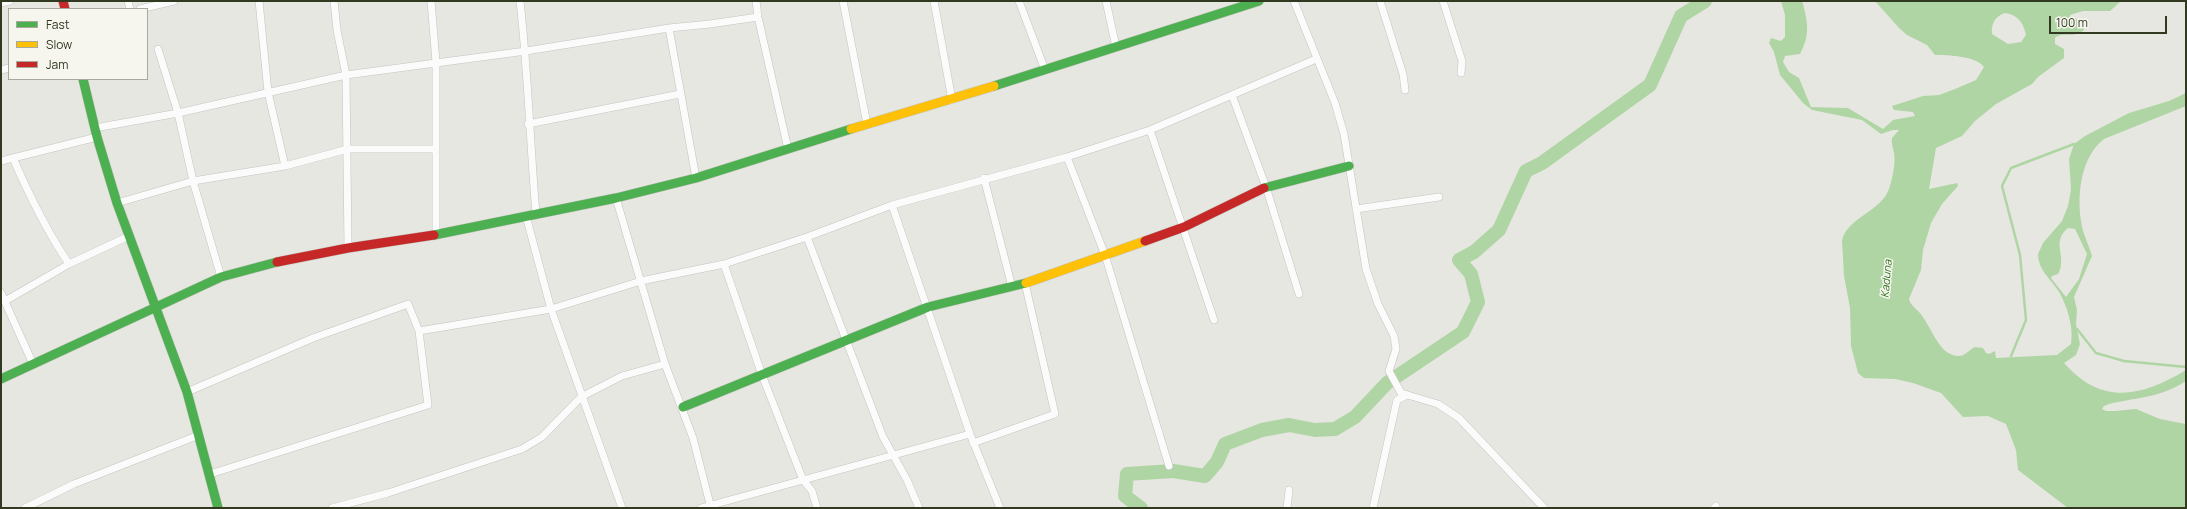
<!DOCTYPE html>
<style>
body{margin:0}
#map{position:relative;width:2187px;height:509px;overflow:hidden;background:#e7e7e2;font-family:Manrope,sans-serif}
canvas{display:block}
.frame{position:absolute;inset:0;border:2px solid #313921;pointer-events:none}
.legend{position:absolute;left:8px;top:8px;width:140px;height:72px;box-sizing:border-box;background:#f6f6ef;border:1px solid #a7aa9d;margin:0;padding:5px 7px;list-style:none;font-size:12px;color:#313921}
.legend li{display:flex;align-items:center;gap:8px;height:20px}
.legend b{width:20px;border:1px solid #a7aa9d}
.scale{position:absolute;left:2049px;top:16px;width:118px;height:18px;box-sizing:border-box;border:2px solid #313921;border-top:0;padding-left:5px;font-size:12px;line-height:14px;white-space:nowrap;color:#313921;-webkit-text-stroke:3px #f6f6ef;paint-order:stroke}
</style>
<div id="map">
<canvas width="2187" height="509"></canvas>
<div class="frame"></div>
<ul class="legend">
<li><b style="height:5px;background:#4caf50"></b>Fast</li>
<li><b style="height:5px;background:#ffc107"></b>Slow</li>
<li><b style="height:5px;background:#c62828"></b>Jam</li>
</ul>
<div class="scale">100 m</div>
</div>
<script>
const g = document.querySelector('canvas').getContext('2d');
g.lineJoin = 'round';
function paint(path, color) {
  g.fillStyle = color;
  g.fill(path, 'evenodd');
}
function trace(path, color, width, dash) {
  g.strokeStyle = color;
  g.lineWidth = width;
  g.lineCap = dash ? 'butt' : 'round';
  g.setLineDash(dash || []);
  g.stroke(path);
}
function label(font, color, halo, rows, align = 'center') {
  g.font = font + ' Manrope,sans-serif';
  g.lineWidth = 3;
  g.setLineDash([]);
  g.textBaseline = 'middle';
  g.strokeStyle = halo;
  g.fillStyle = color;
  for (const [text, x, y, turn = 0] of rows) {
    g.save();
    g.translate(x, y);
    g.rotate((+turn || 0) * Math.PI / 180);
    g.textAlign = isNaN(turn) ? turn : align;
    if (halo) g.strokeText(text, 0, 0);
    g.fillText(text, 0, 0);
    g.restore();
  }
}
const water = new Path2D(`
 M1781 1H1802L1803 4C1808 24 1810 35 1800 54L1785 56 1783 62 1789 72 1799 78 1811 107 1848 108 1883 129 1893 120 1915 116 1913 112 1894 110 1892 106 1923 96 1939 95 1955 89 1976 80 1984 67C1976 56 1948 55 1935 55L1927 45 1907 35 1899 28 1875 1H2121L2110 11H2083L2070 15V17L2078 19 2085 27 2084 30C2074 39 2062 31 2055 38V44L2064 49V58L2038 77 2032 84 1996 104 1975 121 1962 136 1936 148 1929 189 1957 183 1958 186 1942 204 1931 223 1923 250 1921 270 1909 299C1911 307 1918 309 1922 316 1932 328 1939 356 1959 356 1965 356 1970 349 1975 347L1983 348 1986 353 1989 354 1995 351 1996 358 2057 355 2071 344C2074 327 2067 306 2059 292 2051 279 2038 270 2038 254L2043 243 2062 221 2068 206 2071 190 2069 159 2074 144 2085 136 2129 113 2169 101 2186 93V106L2104 139C2081 157 2077 193 2081 221 2082 232 2089 245 2092 256L2074 297 2077 310 2076 324 2080 344 2076 355 2064 363C2102 406 2141 397 2186 370V381C2160 398 2138 397 2109 404L2104 406 2102 409 2106 411H2115L2136 409 2160 419 2186 424V508H2068L2018 470 2016 450 2006 424 1988 416 1963 417 1941 393 1913 383 1895 379 1864 378 1858 373 1851 346 1850 308 1844 276 1842 241C1846 218 1881 212 1889 189 1892 180 1896 163 1894 153 1893 148 1891 143 1892 138L1899 130H1893L1881 134 1862 120 1812 110 1803 103 1780 75 1774 52 1769 43 1771 38 1781 41 1785 37V15ZM2005 13C2018 15 2023 22 2026 35L2021 42 2008 44 1992 34C1991 24 1995 16 2005 13ZM2068 228 2075 229 2087 254 2079 279 2066 297 2051 278 2052 276 2058 274C2068 256 2050 243 2068 228Z`);
const stream = new Path2D(`
 M2077 329 2096 353 2124 361 2186 367
 M2011 356 2026 320 2020 255 2002 186 2011 168 2074 144`);
const river = new Path2D(`
 M1141 508 1125 496 1127 474 1173 471 1205 476 1217 462 1225 444 1262 430 1289 425 1315 430 1335 429 1355 417 1387 383 1463 332 1478 302 1471 274 1459 260 1474 252 1499 230 1526 171 1542 163 1650 85 1681 16 1705 1`);
const street = new Path2D(`
 M128 1 130 9
 M259 1 268 92 285 166
 M334 1 337 30 346 75 348 248
 M431 1 436 62V235
 M520 1C528 72 530 143 536 214
 M756 1 758 17 788 149
 M843 1 867 124
 M934 1 952 100
 M1019 1 1045 70
 M1106 1 1116 47
 M1294 1 1335 103 1344 134 1366 269 1378 304 1394 336 1396 349 1389 371 1401 393 1438 404 1459 418 1544 508
 M1380 1 1403 74 1405 90
 M1443 1 1462 61 1461 73
 M1 3 10 1
 M140 9 174 1
 M669 28 696 178
 M158 49 178 113 193 181 221 277
 M1 70 9 68
 M1232 95 1266 187 1299 294
 M528 124 680 94
 M95 128 178 113 346 75 526 51 669 28 710 24 758 17
 M1150 130 1214 320
 M1067 157 1105 255 1169 466
 M13 158C29 195 46 230 69 264
 M1 161 97 137
 M984 178 1012 287
 M616 198 665 364 693 438 711 508
 M117 203 193 181 285 166 348 149H435
 M892 205 970 434 1000 508
 M1356 209 1439 197
 M526 216 551 309 622 508
 M807 237 883 437 907 480 919 508
 M724 264 762 375 803 480 812 491 817 508
 M1 293 33 364
 M5 301 69 264 129 236
 M419 331 551 309 641 281 724 264 807 237 892 205 1067 157 1150 130 1316 59
 M187 392 313 338 408 304 419 331 428 405 210 474
 M973 443 1055 414 1025 283
 M25 508 74 484 199 435
 M332 508 388 493 522 449 542 437 581 397 622 376 665 364
 M701 508 970 434
 M1287 508 1289 490
 M1373 508 1397 400 1407 395
 M1714 508 1716 506`);
const fast = new Path2D(`
 M83 79 97 137 117 203 187 392 218 508
 M994 86 1259 1
 M1264 188 1349 166
 M434 235 616 198 696 178 851 129
 M1 379 221 277 277 262
 M683 407 928 307 1026 283`);
const slow = new Path2D(`
 M851 129 994 86
 M1026 283 1145 241`);
const jam = new Path2D(`
 M63 1 65 9
 M1145 241 1184 227 1264 188
 M277 262 348 248 434 235`);
const waterNames = [
 ["Kaduna",1887,279,-85]
];
paint(water, '#b0d5a4');
trace(stream, '#b0d5a4', 2.5);
trace(river, '#b0d5a4', 14);
trace(street, '#c3c4bf', 8);
trace(fast, '#c2c3bc', 10);
trace(slow, '#c2c3bc', 10);
trace(jam, '#c2c3bc', 10);
trace(street, '#fbfbfb', 7);
trace(fast, '#4caf50', 9);
trace(slow, '#ffc107', 9);
trace(jam, '#c62828', 9);
label('italic 11px', '#32711e', '#f6f6ef', waterNames);
</script>
